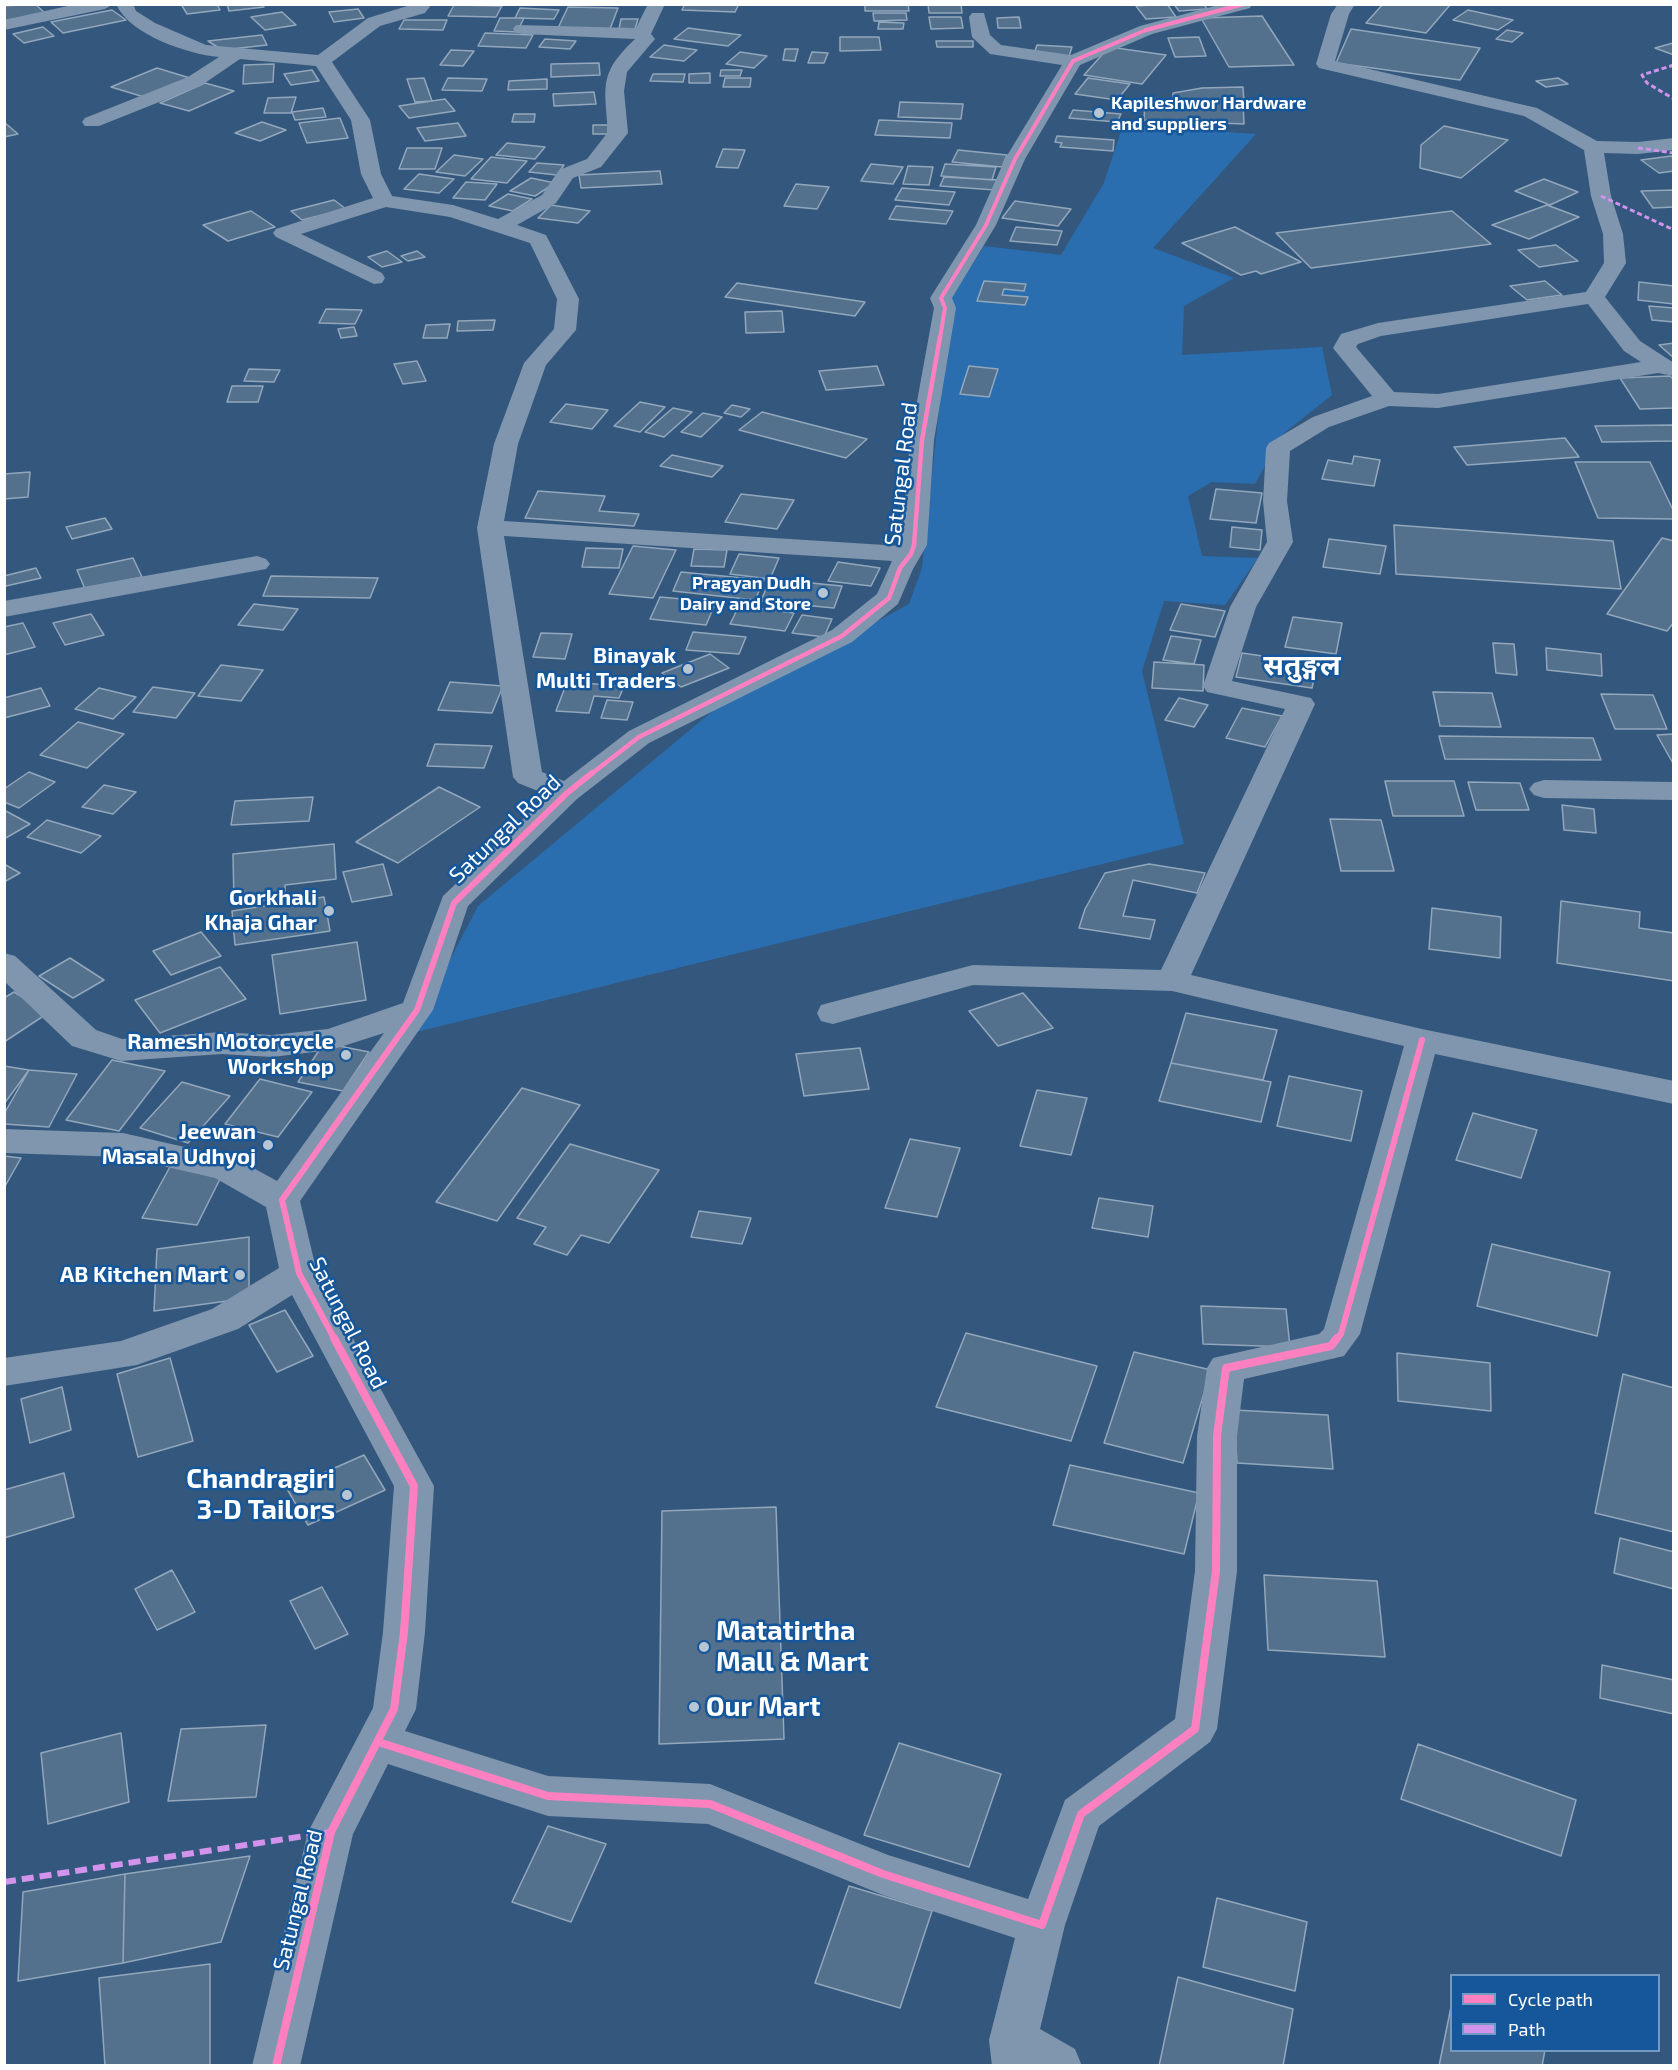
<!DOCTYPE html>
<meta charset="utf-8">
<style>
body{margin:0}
#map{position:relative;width:1678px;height:2070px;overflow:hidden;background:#34587d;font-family:"Exo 2",sans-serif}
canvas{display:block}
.frame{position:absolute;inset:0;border:6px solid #fff;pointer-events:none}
.legend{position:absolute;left:1450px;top:1974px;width:210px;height:78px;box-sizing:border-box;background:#16579b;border:2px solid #739ac3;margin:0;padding:8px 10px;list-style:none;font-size:18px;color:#fff}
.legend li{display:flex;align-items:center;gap:12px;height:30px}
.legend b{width:30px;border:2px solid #739ac3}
</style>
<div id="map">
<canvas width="1678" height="2070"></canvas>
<div class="frame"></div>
<ul class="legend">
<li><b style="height:8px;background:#ff80c0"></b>Cycle path</li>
<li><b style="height:8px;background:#d193ec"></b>Path</li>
</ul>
</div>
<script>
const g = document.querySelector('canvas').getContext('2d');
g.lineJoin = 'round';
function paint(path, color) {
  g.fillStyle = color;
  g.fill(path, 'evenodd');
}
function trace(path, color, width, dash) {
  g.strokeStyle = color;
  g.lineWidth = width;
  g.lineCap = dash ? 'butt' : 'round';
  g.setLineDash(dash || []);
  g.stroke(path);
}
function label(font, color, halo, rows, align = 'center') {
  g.font = font + ' "Exo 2","Noto Sans Devanagari",sans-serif';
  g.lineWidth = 5;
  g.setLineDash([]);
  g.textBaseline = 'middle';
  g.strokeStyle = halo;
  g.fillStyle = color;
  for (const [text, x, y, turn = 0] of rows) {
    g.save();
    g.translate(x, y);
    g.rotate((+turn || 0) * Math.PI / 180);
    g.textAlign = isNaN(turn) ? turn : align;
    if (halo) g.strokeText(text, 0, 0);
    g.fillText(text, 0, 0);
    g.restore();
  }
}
const green = new Path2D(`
 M1123 125 1256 134 1153 248 1234 278 1184 306 1182 355 1322 347 1332 395 1283 434 1255 484 1212 482 1188 496 1202 556 1258 558 1225 605 1164 601 1142 671 1184 844 412 1033 478 906 714 710 909 604 922 568 951 299 984 246 1061 255 1104 183Z`);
const building = new Path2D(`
 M35 4 45 13 4 21V6Z
 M181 4H217L220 10 187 14Z
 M227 4H263L264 7 229 11Z
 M685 4H739L735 12 682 10Z
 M865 4H908L909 11H865Z
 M928 4H961L962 13H929Z
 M1167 4 1176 17 1146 19 1136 6Z
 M1174 4H1204L1207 9 1179 11Z
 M1383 4H1445L1450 5 1426 33 1366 23Z
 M454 5 502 6 496 17 448 16Z
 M568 7 618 8 610 29 558 28Z
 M520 8 559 10 554 19 515 18Z
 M358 9 364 18 334 22 329 12Z
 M112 10 126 20 63 33 51 22Z
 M1468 10 1513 20 1498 30 1453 20Z
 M282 12 296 25 265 30 251 17Z
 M873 13H906L907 20 874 21Z
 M1262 16 1294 65 1229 67 1201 18Z
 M929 17H961L963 28 931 29Z
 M1019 17 1021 28H998L997 18Z
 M500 18H524L517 32 494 31Z
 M621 19H638L635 29H619Z
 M404 20H447L443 30 399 29Z
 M879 22 904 23 903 29H878Z
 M43 27 54 36 24 43 13 34Z
 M688 28 741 35 728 46 674 39Z
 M1351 29 1480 48 1460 80 1336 63Z
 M1507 30 1523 33 1512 42 1496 39Z
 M485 33 533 35 526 48 478 46Z
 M262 35 267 45 222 50 208 41Z
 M840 37H879L881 50 840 51Z
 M1199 37 1206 56 1175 57 1168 38Z
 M545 39 576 41 570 49 539 47Z
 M936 41H973V47H937Z
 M1673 43 1674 55 1655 48Z
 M664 45 697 50 684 61 650 57Z
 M1037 45 1072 47 1069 56 1034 54Z
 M1109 47 1166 55 1142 84 1084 75Z
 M785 49H798L795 61 783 60Z
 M451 50 474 51 463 66 440 65Z
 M740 52 767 56 754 68 726 64Z
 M812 52 828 53 824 63H808Z
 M599 63 600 75 551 77V64Z
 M274 64 273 82 243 84 244 65Z
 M157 68 190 78 144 97 111 87Z
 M312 70 319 81 291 85 284 74Z
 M721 70H742L740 76H720Z
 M710 73V83H689V74Z
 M653 74H685L683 82 650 81Z
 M424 78 432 101 415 102 407 79Z
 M448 78 487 79 482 91 442 90Z
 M725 78H751L750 87H723Z
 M1088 78 1130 84 1117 100 1075 94Z
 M1558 78 1568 84 1546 87 1536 81Z
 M547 79V89L508 90 509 81Z
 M205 83 234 91 189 111 160 103Z
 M1243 87 1244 102 1173 99V93L1202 88Z
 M594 92 596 104 554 106 553 94Z
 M296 97 291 113H264L268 98Z
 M445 99 455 111 409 118 399 106Z
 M1145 99 1243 102 1244 124 1144 120Z
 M900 102 963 104 961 119 898 117Z
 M323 108 326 117 295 120 292 112Z
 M1073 110 1121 114 1117 122 1069 118Z
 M514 114H535L534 122H512Z
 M340 118 348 138 307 143 299 123Z
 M879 120 952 123 950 138 875 135Z
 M4 122 18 134 4 137Z
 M262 122 286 130 260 141 235 133Z
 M458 123 466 136 425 141 417 128Z
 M593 125H608V134H593Z
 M1444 126 1508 140 1461 178 1420 168 1421 145Z
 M1057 136 1114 140 1113 151 1060 147 1062 143 1055 142Z
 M507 143 545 147 535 159 496 155Z
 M407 148H442L435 169H399Z
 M723 149 745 150 738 168 716 167Z
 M958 150 1007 155 1002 167 952 162Z
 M454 155 483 159 465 176 436 172Z
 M1671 156 1674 158V171L1659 173 1641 160Z
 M491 157 527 161 507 183 471 179Z
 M537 163 564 165 557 175 529 172Z
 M871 164 903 167 893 184 861 181Z
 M945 164 996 167 992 180 941 176Z
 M908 166 933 167 929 185 903 184Z
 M660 171 662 184 581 188 579 175Z
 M419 174 454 179 439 193 404 189Z
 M944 177 999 180 995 190 940 186Z
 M531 178 555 183 535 196 510 191Z
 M1544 179 1578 192 1550 205 1515 191Z
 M466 182 497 184 485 200 453 198Z
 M796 184 829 187 817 209 784 206Z
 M902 188 955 192 949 205 895 200Z
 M1674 190V207L1653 208 1641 191Z
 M508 194 532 199 513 211 489 206Z
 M334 200 346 209 302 220 291 211Z
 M1015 201 1071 209 1058 226 1002 218Z
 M551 205 590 211 578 223 538 218Z
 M1547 205 1579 217 1529 239 1492 225Z
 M896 206 953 211 946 224 889 219Z
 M251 211 275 227 228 241 203 225Z
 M1452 211 1491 244 1311 268 1276 233Z
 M1016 227 1062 231 1057 245 1010 241Z
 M1235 227 1301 262 1261 274 1256 271 1241 275 1182 243Z
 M1556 245 1578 261 1539 267 1518 250Z
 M387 251 402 262 382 267 368 257Z
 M417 251 425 257 408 261 401 256Z
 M984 281 1026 284 1024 291 1004 289 1002 295 1028 297 1025 305 977 301Z
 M1545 281 1562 295 1527 300 1510 286Z
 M1639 282 1674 286V304L1638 300Z
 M737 283 865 302 855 316 725 297Z
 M1649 306 1674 308V322L1652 320Z
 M326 309 362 310 355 324 319 323Z
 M782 311 784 332 746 333 745 312Z
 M495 320 493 330 457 331 458 321Z
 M450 324 447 338H423L426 325Z
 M354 327 357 336 341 338 338 329Z
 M1674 343V358L1659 345Z
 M417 361 426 381 403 384 394 364Z
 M877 366 884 385 826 390 819 371Z
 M969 366 998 369 989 397 960 394Z
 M249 369 280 370 274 382 244 381Z
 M1670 376 1674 380V408L1640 409 1620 378Z
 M232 386H263L258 402H227Z
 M640 402 665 407 640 432 614 426Z
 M566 404 608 410 592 429 550 422Z
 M732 405 750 409 741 417 724 413Z
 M673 408 692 412 664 437 645 432Z
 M762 412 867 439 846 458 739 430Z
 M703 413 722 417 701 437 681 432Z
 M1674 425V441L1602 442 1595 426Z
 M1565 438 1579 457 1467 465 1454 447Z
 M672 455 723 466 712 477 660 466Z
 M1354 456 1380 460 1374 486 1322 479 1328 460 1352 464Z
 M1575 462H1650L1674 512V519L1598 518Z
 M30 472 28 497 4 499V474Z
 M1216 489 1262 493 1256 523 1210 519Z
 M538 491 605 496 599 511 639 514 634 526 525 518Z
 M741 494 794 500 777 529 725 522Z
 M105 518 112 529 72 539 66 527Z
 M1394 525 1613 541 1621 589 1396 574Z
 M1232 527 1262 530 1260 550 1230 547Z
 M1662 538 1674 541V622L1667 631 1607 614Z
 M1329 539 1386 546 1380 574 1323 567Z
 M633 546 676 550 653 598 609 594Z
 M586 548 623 549 619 568 582 567Z
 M694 549 727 550 724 567 691 566Z
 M739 554 779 558 770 579 730 574Z
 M133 558 142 577 85 589 77 570Z
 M838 562 880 568 871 586 828 581Z
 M36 568 41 578 6 586 4 583V576Z
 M681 572 764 580 755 600 673 591Z
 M271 576 378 578 370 598 263 596Z
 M770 579 842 586 834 608 761 601Z
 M660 597 716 602 706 625 650 619Z
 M254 604 298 609 283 630 238 625Z
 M1181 604 1225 611 1215 637 1170 630Z
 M739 606 794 613 785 631 730 624Z
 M91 614 104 635 65 645 53 623Z
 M802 615 832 619 824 637 792 633Z
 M1293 617 1342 623 1336 654 1285 647Z
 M23 623 35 647 4 655V627Z
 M693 632 746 637 739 654 686 650Z
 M541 633 572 634 565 659 533 657Z
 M1171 636 1201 640 1194 664 1163 660Z
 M1493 643 1514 644 1517 675 1496 673Z
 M1546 648 1601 654 1602 676 1547 670Z
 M1242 653 1317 664 1312 688 1236 677Z
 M710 654 729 668 681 687 662 673Z
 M1154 662 1204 665 1203 691 1152 688Z
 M221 665 263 670 241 701 198 696Z
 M450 682 503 686 492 713 438 710Z
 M567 682 624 686 619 698 594 696 589 713 556 711Z
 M153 687 195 693 176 718 133 712Z
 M41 688 50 706 4 718V698Z
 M99 688 136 697 113 719 75 709Z
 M1433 692 1492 693 1501 727 1440 726Z
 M1601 694 1653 695 1667 729H1615Z
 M1179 698 1208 705 1194 727 1165 720Z
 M607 700 633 702 627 720 601 718Z
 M1242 708 1282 716 1265 747 1226 738Z
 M78 722 124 734 87 768 40 755Z
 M1674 734V765L1657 735Z
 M1439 736 1593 738 1601 760 1445 759Z
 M435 744 492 746 484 768 427 766Z
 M29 772 55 782 19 808 4 802V789Z
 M1385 781H1454L1464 816H1393Z
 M1468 782 1520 783 1529 810H1476Z
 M104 785 136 792 113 814 82 807Z
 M439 787 480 807 398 863 356 842Z
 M313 797 309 821 231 825 235 801Z
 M1562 805 1594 809 1596 833 1564 830Z
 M4 810 30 824 4 839Z
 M1330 819 1381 820 1394 871H1341Z
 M47 820 101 836 81 853 27 837Z
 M334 844 336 879 285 885V898L234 904 233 854Z
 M4 864 20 873 4 882Z
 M383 864 392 895 352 902 343 872Z
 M1149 864 1205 873 1197 893 1133 880 1123 916 1155 920 1150 939 1079 928 1085 909 1105 873Z
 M324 897 330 931 235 945 232 911Z
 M1561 901 1640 912 1639 928 1674 933V981L1557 963Z
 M1432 908 1501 917 1500 958 1429 949Z
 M201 932 221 956 171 975 153 951Z
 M357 942 366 1000 280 1014 272 955Z
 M70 958 104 980 73 998 39 976Z
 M220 967 246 999 160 1033 135 1000Z
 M14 992 48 1013 4 1042V998Z
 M1023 993 1053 1028 998 1046 969 1011Z
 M1186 1013 1277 1030 1263 1080 1171 1063Z
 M324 1043 369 1052 343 1091 298 1082Z
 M860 1048 869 1089 804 1096 796 1054Z
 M112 1060 165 1071 119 1131 66 1120Z
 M1171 1063 1271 1082 1261 1122 1159 1101Z
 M4 1066 29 1070 4 1104Z
 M29 1070 77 1074 49 1127 4 1124V1114Z
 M1289 1076 1362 1091 1351 1141 1277 1126Z
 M260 1079 312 1092 278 1137 225 1124Z
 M182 1082 230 1096 188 1143 140 1128Z
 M522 1088 580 1105 497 1221 436 1202Z
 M1037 1090 1087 1098 1071 1155 1020 1146Z
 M1473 1113 1537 1130 1521 1178 1456 1160Z
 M910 1139 960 1148 937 1217 885 1208Z
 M570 1144 659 1170 609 1243 581 1235 567 1255 534 1244 546 1227 517 1218Z
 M4 1156 21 1158 4 1188Z
 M171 1165 224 1171 197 1225 142 1218Z
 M1099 1198 1153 1206 1148 1237 1092 1228Z
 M699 1211 751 1218 742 1244 691 1237Z
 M249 1237V1298L154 1311 157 1249Z
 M1492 1244 1610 1272 1597 1336 1477 1306Z
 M1201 1306 1286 1309 1290 1347 1203 1344Z
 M285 1310 313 1356 277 1372 249 1325Z
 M966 1333 1097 1366 1071 1441 936 1407Z
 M1134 1352 1211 1370 1183 1463 1104 1443Z
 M1397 1353 1490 1363 1491 1411 1398 1401Z
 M170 1358 193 1441 138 1457 117 1374Z
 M1623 1374 1674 1388V1532L1595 1513Z
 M62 1387 71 1430 30 1443 21 1399Z
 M1234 1410 1328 1415 1333 1469 1237 1463Z
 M364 1455 385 1490 308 1525 287 1489Z
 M1070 1465 1199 1493 1184 1554 1053 1525Z
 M64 1473 74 1517 4 1538V1490Z
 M776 1507 784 1739 659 1744 662 1511Z
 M1620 1538 1674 1552V1589L1614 1573Z
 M172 1570 195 1612 157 1630 135 1589Z
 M1264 1575 1377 1581 1385 1657 1268 1650Z
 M322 1587 348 1634 315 1649 290 1601Z
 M1602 1665 1674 1680V1714L1600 1698Z
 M266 1725 256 1797 168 1801 181 1729Z
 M121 1733 129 1802 48 1824 41 1753Z
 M899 1743 1001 1774 969 1867 864 1835Z
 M1418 1744 1576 1800 1561 1856 1401 1799Z
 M548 1826 606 1844 571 1922 512 1902Z
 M250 1856 221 1942 123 1963 125 1874Z
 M125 1874 123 1963 18 1981 23 1892Z
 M849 1886 932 1911 900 2008 815 1983Z
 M1217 1898 1307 1922 1295 1991 1203 1967Z
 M210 1964V2066H105L99 1978Z
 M1178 1977 1293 2009 1283 2066H1159Z
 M1452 2002V2050H1545L1542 2066H1439Z`);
const street = new Path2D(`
 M77 4H113L105 9 4 30V20Z
 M116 4H133L136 11 155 23 206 45 318 55 368 18 414 4H432L425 13 380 26 332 62 370 120 381 174 392 196 453 205 498 219 542 195 559 170 587 159 608 132C605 86 598 74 635 39L522 34 516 33 513 29 516 25 636 28 648 4H665L651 34 655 39 627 72 624 91 628 133 601 167 573 178 556 203 517 225 546 235 579 299 576 330 546 365 518 444 504 521 901 546 910 440 934 308 930 298 976 225 1005 159 1062 65 990 54 972 37 969 17 972 13H984L990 35 1001 45 1071 55 1140 26 1222 4H1252L1250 8 1152 34 1080 65 1025 159 996 225 952 298 956 308 934 440 927 545 913 569 898 604 852 642 649 743 577 799 468 906 433 1010 300 1201 317 1273 434 1486 425 1632 416 1709 405 1731 548 1776 710 1784 888 1855 1028 1899 1065 1800 1175 1719 1195 1571 1197 1436 1207 1368 1213 1358 1319 1334 1324 1329 1404 1046 1172 991 973 985 833 1024 821 1021 817 1013 821 1005 973 965 1161 970 1285 709 1207 692 1203 686 1230 607 1267 542 1263 501 1266 448 1269 443 1313 417 1372 396 1333 348 1341 334 1378 323 1586 292 1604 263 1603 234 1591 196 1584 150 1524 116 1319 68 1316 64 1331 14 1338 4H1355L1349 14 1335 61 1537 108 1597 141 1638 142 1674 138V150L1638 154 1604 153 1611 196 1623 234 1626 263 1605 297 1640 341 1674 363V376L1658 373 1438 408 1389 406 1329 427 1290 451 1287 501 1293 542 1256 607 1232 681 1311 698 1315 704 1191 975 1422 1029 1674 1081V1104L1435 1054 1360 1334 1344 1356 1244 1379 1237 1436V1571L1217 1729 1210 1742 1099 1826 1065 1925 1040 2029 1075 2049 1082 2066H992L989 2040 1015 1938 883 1895 708 1824 548 1816 388 1764 353 1834 300 2066H252L308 1832 373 1708 383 1632 394 1486 292 1295 238 1329 137 1365 4 1386V1358L121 1341 212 1309 279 1268 266 1207 215 1178 123 1157 4 1153V1129L123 1133 237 1159 277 1181 384 1033 331 1050 272 1057 222 1054 121 1061 72 1046 4 981V953L15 956 96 1030 122 1039 222 1032 272 1035 328 1029 403 1003 443 896 548 795 518 783 513 777 477 528 494 444 524 363 554 329 557 299 530 243 450 217 386 207 301 234 382 273 385 278 382 283 374 284 276 237 273 233 276 229 373 198 361 174 351 120 316 66 240 59 202 85 99 126H85L82 122 85 118 188 77 219 57C187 54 130 35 116 4ZM1588 304 1624 351 1641 362 1438 394 1394 392 1356 347 1358 344 1381 336ZM504 536 892 561 877 594 832 630 629 731 564 781 542 772Z
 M257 556 266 559 270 564 266 569 4 617V601Z
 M1544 780 1674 782V800L1544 798 1534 795 1529 789 1534 783Z`);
const quietFar1 = new Path2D(`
 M1674 65 1642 75 1647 83 1674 99
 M1638 148 1674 153
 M1601 196 1674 230`);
const quiet = new Path2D(`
 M4 1882 331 1832`);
const cyclewayFar3 = new Path2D(`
 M940 338 945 308 941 298 986 225 1015 159 1073 61 1146 30 1244 4`);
const cyclewayFar2 = new Path2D(`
 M590 775 639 737 842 636 889 598 900 568 911 554 914 545 922 440 940 337`);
const cyclewayFar1 = new Path2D(`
 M335 1340 299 1273 282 1200 417 1010 454 903 567 793 592 773
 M1336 1340 1341 1334 1422 1040`);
const cycleway = new Path2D(`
 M378 1742 548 1796 710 1804 883 1874 1042 1925 1081 1814 1195 1729 1216 1571 1217 1436 1226 1368 1331 1346 1337 1338
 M276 2066 331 1832 394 1709 404 1632 414 1486 334 1338`);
const markers = [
 [1099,113,6,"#b8c5d2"],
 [823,593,6,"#b8c5d2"],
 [688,669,6,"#b8c5d2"],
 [329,911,6,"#b8c5d2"],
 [346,1055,6,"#b8c5d2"],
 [268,1145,6,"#b8c5d2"],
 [240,1275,6,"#b8c5d2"],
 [347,1495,6,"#b8c5d2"],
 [704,1647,6,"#b8c5d2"],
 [694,1707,6,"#b8c5d2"]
];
const farPoinames = [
 ["Kapileshwor Hardware",1111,103],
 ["and suppliers",1111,124],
 ["Pragyan Dudh",811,583,"right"],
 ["Dairy and Store",811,604,"right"]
];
const streetNames = [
 ["Satungal Road",901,474,-83],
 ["Satungal Road",505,829,-44],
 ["Satungal Road",348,1323,63],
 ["Satungal Road",298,1900,-76]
];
const poiNames = [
 ["Binayak",676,656],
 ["Multi Traders",676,681],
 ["Gorkhali",317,898],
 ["Khaja Ghar",317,923],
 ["Ramesh Motorcycle",334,1042],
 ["Workshop",334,1067],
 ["Jeewan",256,1132],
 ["Masala Udhyoj",256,1157],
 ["AB Kitchen Mart",228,1275]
];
const nearPoinames = [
 ["Chandragiri",335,1479,"right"],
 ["3-D Tailors",335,1510,"right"],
 ["Matatirtha",716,1631],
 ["Mall & Mart",716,1662],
 ["Our Mart",706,1707]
];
const districtNames = [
 ["सतुङ्गल",1302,666]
];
paint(green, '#2a6eb0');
paint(building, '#53708c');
trace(building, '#93a7bc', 1.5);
paint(street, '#7f96ae');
trace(quietFar1, '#d193ec', 3, [5, 3]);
trace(quiet, '#d193ec', 6, [12, 6]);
trace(cyclewayFar3, '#ff80c0', 4);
trace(cyclewayFar2, '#ff80c0', 4.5);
trace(cyclewayFar1, '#ff80c0', 6);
trace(cycleway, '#ff80c0', 8);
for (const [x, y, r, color] of markers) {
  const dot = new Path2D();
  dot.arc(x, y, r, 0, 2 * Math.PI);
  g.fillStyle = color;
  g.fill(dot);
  trace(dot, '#16579b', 2);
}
label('bold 18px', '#fff', '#16579b', farPoinames, 'left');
label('22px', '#fff', '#16579b', streetNames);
label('bold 22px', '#fff', '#16579b', poiNames, 'right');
label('bold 27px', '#fff', '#16579b', nearPoinames, 'left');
label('bold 28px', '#fff', '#16579b', districtNames);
</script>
